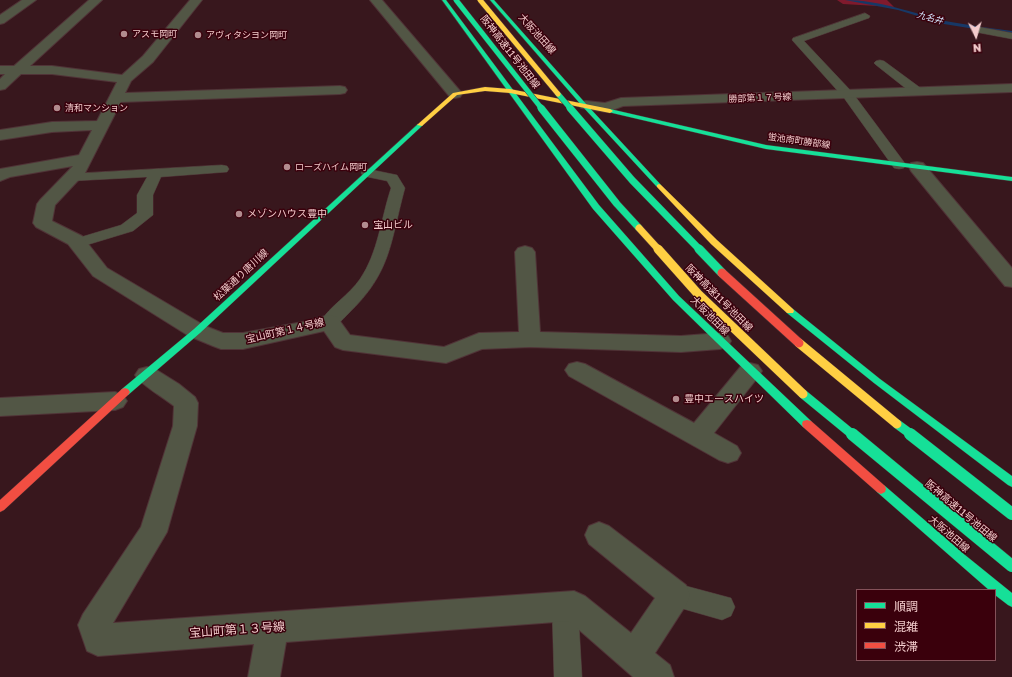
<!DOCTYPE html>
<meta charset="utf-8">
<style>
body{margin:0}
#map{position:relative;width:1012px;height:677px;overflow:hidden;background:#38171d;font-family:"Golos Text","Noto Sans JP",sans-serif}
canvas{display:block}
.legend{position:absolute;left:856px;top:589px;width:140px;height:72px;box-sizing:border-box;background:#3a000c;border:1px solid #845159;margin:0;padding:5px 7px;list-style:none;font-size:12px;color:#f3cbcc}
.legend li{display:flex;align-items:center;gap:8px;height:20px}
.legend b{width:20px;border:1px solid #845159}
.north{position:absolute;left:956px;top:16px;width:40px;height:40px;-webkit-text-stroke:3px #3a000c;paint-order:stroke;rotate:175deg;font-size:11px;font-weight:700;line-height:16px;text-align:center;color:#f3cbcc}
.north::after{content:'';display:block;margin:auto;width:14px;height:18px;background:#f3cbcc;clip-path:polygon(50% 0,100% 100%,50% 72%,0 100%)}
</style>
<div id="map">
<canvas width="1012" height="677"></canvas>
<ul class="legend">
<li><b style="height:5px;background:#16e098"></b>順調</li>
<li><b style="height:5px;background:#ffcf43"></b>混雑</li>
<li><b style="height:5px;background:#f24e42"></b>渋滞</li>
</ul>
<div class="north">N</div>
</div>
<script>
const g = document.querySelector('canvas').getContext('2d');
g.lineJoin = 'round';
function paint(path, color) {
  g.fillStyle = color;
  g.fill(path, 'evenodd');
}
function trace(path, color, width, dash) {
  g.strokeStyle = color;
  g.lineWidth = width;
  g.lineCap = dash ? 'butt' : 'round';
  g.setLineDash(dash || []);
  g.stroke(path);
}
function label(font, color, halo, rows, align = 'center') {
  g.font = font + ' "Golos Text","Noto Sans JP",sans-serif';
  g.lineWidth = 3;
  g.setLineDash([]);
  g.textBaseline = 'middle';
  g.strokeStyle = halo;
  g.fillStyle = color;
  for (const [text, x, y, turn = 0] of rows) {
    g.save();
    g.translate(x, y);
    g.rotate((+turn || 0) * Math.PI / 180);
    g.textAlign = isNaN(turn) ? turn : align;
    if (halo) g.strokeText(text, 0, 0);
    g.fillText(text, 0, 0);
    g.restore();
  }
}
const green = new Path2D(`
 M837 0H887L894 7 843 4Z`);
const stream = new Path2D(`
 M845 0C880 0 912 13 945 21 967 25 990 28 1012 31V35L944 24 898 10Z`);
const lane = new Path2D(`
 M865 13 870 16 869 18 804 41 852 92 904 162 906 165 904 168 899 169 894 168 844 98 792 40 793 38Z
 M979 27 1012 33V39L975 32 974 30 975 28Z
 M880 60 884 61 922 89 924 92 922 95H914L876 65 874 63 876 61Z
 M222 165 227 166 229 169 227 172 161 177 153 195V215L133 231 77 248 71 246 69 243 71 240 121 225 137 213V195L147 177 72 181 67 180 65 177 67 174Z
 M368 169 397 175 405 188C390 243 392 272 348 314 340 322 335 330 322 326L320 322C330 306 349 295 360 279 378 253 381 218 391 188L387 181 363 176 361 173 363 170Z
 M675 583 731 598 735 607 731 616 722 620 666 604 662 595 666 586Z
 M565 594 574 598 578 607 582 677H554L552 607 556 598Z`);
const street = new Path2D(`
 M22 0H36L4 23 0 24V15Z
 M89 0H102L30 66H52L122 75 143 56 190 0H202L153 62 131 81 125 93 340 86 345 87 347 90 345 93 340 94 121 102 85 173 55 205 52 221 82 236 107 268 205 326 223 333H243L308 321 329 315 337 317 350 335 444 347 479 333 519 332 515 252 518 248 525 246 532 248 535 252 540 332 681 336 720 333 728 336 731 341 728 346 720 349 681 352 530 347 482 349 446 363 343 350 335 347 324 331 243 349H221L213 346 189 336 93 276 68 244 36 227 33 223 37 204 40 200 73 166 10 177 0 181V169L79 155 92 130 52 132 0 140V130L52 122 97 121 117 82 52 74H21L5 89 0 90V79L5 74H0V66H14Z
 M370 0H382L460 91 462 94 460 97 455 98 450 97Z
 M1012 84V92L623 106 607 112 581 108 579 105 581 102 586 101 605 103 621 98Z
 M917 162 923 163 1012 268V287L1005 286 911 171 909 167 911 163Z
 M577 362 585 364 694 423 742 365 750 363 758 365 762 371 758 377 714 433 737 446 741 453 737 460 728 463 719 460 569 376 565 370 569 364Z
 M147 367 155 369 179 384 195 397 198 403 197 426 167 532 113 623 574 591 585 596 631 633 655 598 589 544 585 535 589 526 599 522 609 526 686 585 690 595 686 605 655 653 670 665 674 677H633L569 621 286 642 280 677H248L254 644 98 656 87 651 78 625 83 614 141 527 173 426 174 406C163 397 141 385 135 375L139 369Z
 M115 392 123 395 127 401 123 407 115 410 0 416V398Z`);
const fast = new Path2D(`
 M442 0H446L599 205 679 296 811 421 812 424 811 427 807 428 803 427 673 300 593 209Z
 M490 0H494L587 105 661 185V187H657L583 107Z
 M610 109 766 145 1012 177V181L766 149 608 112V110Z
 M418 124 423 125 200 333 128 395H122L120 392 122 389 194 329Z
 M790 308 793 309 880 379 1012 476V487L1008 485 874 383 787 313 786 311 787 309Z
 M881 484 885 486 965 555 1012 593V607L1008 605 995 595V590H989L877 492 876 489 877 486Z`);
const slow = new Path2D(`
 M485 87 510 89 610 109 613 111 610 113 510 93 485 91 457 95 422 126 417 125 453 93Z
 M659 184 661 185 717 240 793 309 794 311 793 313H787L711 244 657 187V185Z`);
const jam = new Path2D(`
 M125 388 128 389 130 392 128 395 4 510 0 512V500L122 389Z
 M807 420 811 421 885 486 886 489 885 492 881 494 877 492 803 427 802 424 803 421Z`);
const fastBridgeFar3 = new Path2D(`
 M456 0 542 109
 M558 94 571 109`);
const fastBridgeFar2 = new Path2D(`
 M541 108 617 204 639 228
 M570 108 632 180 700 250`);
const fastBridgeFar1 = new Path2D(`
 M699 249 722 273
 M803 394 853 435
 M897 424 912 435`);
const fastBridge = new Path2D(`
 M852 434 1012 566
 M910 434 1012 514`);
const slowBridgeFar2 = new Path2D(`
 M480 0 558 94`);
const slowBridgeFar1 = new Path2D(`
 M639 228 659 250`);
const slowBridge = new Path2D(`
 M658 249 698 294 803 394
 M799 343 897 424`);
const jamBridge = new Path2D(`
 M722 273 799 343`);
const markers = [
 [124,34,4,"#b28c8f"],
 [198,35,4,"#b28c8f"],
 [57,108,4,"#b28c8f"],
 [287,167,4,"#b28c8f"],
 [239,214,4,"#b28c8f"],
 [365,225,4,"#b28c8f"],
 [676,399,4,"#b28c8f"]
];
const farWaternames = [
 ["九名井",930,18,15]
];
const farPoinames = [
 ["アスモ岡町",132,34],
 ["アヴィタシヨン岡町",206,35],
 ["清和マンション",65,108],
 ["ローズハイム岡町",295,167]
];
const farStreetnames = [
 ["勝部第１７号線",760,98,-2],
 ["蛍池南町勝部線",799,141,8]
];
const streetNames = [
 ["大阪池田線",537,34,48],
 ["阪神高速11号池田線",510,52,52],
 ["松葉通り唐川線",241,275,-43],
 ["阪神高速11号池田線",719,298,45],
 ["大阪池田線",710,316,45],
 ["宝山町第１４号線",285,331,-13],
 ["阪神高速11号池田線",961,511,40],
 ["大阪池田線",949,534,41]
];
const poiNames = [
 ["メゾンハウス豊中",247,214],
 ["宝山ビル",373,225],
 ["豊中エースハイツ",684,399]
];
const nearStreetnames = [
 ["宝山町第１３号線",237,630,-4]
];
paint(green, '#7f1a2d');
paint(stream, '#173866');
trace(lane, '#503337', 1);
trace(street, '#503337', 2);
trace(fast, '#503337', 1);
trace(slow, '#503337', 1);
trace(jam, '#503337', 1);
paint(lane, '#525645');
paint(street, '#525645');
paint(fast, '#16e098');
paint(slow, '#ffcf43');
paint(jam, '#f24e42');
trace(fastBridgeFar3, '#503337', 6, []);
trace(fastBridgeFar2, '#503337', 8, []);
trace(fastBridgeFar1, '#503337', 10, []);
trace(fastBridge, '#503337', 13, []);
trace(slowBridgeFar2, '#503337', 6, []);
trace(slowBridgeFar1, '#503337', 8, []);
trace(slowBridge, '#503337', 10, []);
trace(jamBridge, '#503337', 10, []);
trace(fastBridgeFar3, '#16e098', 5);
trace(fastBridgeFar2, '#16e098', 7);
trace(fastBridgeFar1, '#16e098', 9);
trace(fastBridge, '#16e098', 12);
trace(slowBridgeFar2, '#ffcf43', 5);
trace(slowBridgeFar1, '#ffcf43', 7);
trace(slowBridge, '#ffcf43', 9);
trace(jamBridge, '#f24e42', 9);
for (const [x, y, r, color] of markers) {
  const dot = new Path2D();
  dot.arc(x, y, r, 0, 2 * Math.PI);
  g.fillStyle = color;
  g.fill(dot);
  trace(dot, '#3a000c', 1.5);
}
label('italic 9px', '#cee0f8', '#3a000c', farWaternames);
label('9px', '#f3cbcc', '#3a000c', farPoinames, 'left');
label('9px', '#f3cbcc', '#3a000c', farStreetnames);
label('10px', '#f3cbcc', '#3a000c', streetNames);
label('10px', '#f3cbcc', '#3a000c', poiNames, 'left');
label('12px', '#f3cbcc', '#3a000c', nearStreetnames);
</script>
